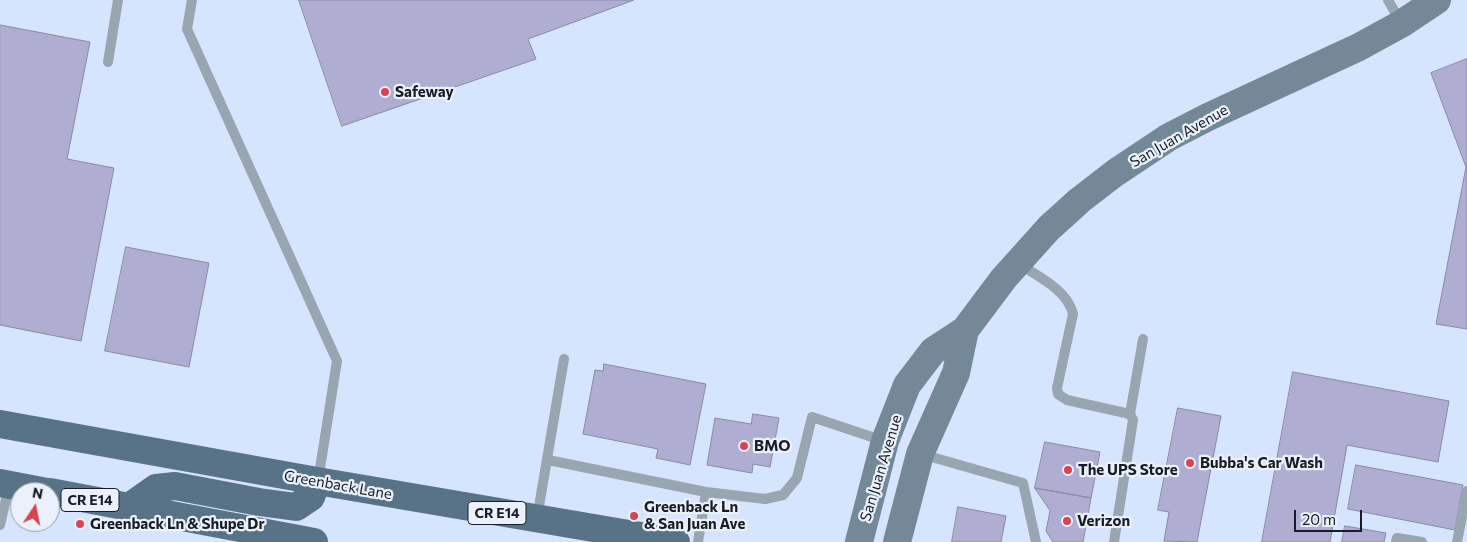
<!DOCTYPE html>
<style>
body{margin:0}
#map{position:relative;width:1467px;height:542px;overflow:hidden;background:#d6e4fd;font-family:Commissioner,sans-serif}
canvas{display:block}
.north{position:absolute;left:10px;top:482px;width:50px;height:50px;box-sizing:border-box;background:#ebf1fb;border:1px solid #969ca5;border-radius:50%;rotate:11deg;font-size:14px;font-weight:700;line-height:20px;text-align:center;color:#171c25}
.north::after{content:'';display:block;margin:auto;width:18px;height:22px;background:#d64554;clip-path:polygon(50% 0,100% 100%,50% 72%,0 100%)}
.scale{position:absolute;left:1294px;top:510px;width:68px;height:22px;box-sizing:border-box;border:2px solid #171c25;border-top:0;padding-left:6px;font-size:15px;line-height:18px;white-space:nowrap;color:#171c25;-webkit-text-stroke:4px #ebf1fb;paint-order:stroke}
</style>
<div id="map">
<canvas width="1467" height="542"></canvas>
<div class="north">N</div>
<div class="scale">20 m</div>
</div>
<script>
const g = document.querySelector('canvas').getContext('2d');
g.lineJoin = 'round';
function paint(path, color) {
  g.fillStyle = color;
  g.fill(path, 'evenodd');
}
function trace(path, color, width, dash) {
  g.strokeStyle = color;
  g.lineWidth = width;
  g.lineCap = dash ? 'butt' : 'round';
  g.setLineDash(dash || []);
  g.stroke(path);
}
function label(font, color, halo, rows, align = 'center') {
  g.font = font + ' Commissioner,sans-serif';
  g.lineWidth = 4.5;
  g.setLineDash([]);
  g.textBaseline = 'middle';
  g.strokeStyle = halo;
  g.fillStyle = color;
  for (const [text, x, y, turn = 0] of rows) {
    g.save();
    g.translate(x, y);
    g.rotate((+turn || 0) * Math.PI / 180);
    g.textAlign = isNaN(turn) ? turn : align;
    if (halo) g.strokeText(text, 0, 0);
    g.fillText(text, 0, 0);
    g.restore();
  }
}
const building = new Path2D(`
 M299 0H634L528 39 536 59 342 126Z
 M0 25 90 42 67 159 114 168 81 341 0 325Z
 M1467 59V329L1436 324 1466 167 1431 73Z
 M126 247 209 263 189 367 105 351Z
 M604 364 706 384 690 465 656 458 658 449 583 434 595 370 603 371Z
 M1293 372 1449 401 1438 462 1347 445 1330 542H1262Z
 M1178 408 1221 416 1197 542 1164 541 1169 512 1158 510Z
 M753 414 779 418 770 467 753 464 752 473 707 465 715 418 751 424Z
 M1045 442 1100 452 1091 498 1035 488Z
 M1356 465 1463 485 1455 530 1348 509Z
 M1035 488 1091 498 1083 542H1053L1046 531 1050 511Z
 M958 507 1006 516 1001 542H952Z
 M1345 526 1386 533 1384 542H1342Z`);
const service = new Path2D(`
 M192 0 187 29 337 361 318 481
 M1388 0 1401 23
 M108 62 118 0
 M1018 263C1038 277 1067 289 1073 314L1057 388 1058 394 1067 400 1130 414 1133 420 1114 542
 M1130 414 1143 339
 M921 454 1023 483 1036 542
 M548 460 706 492 765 499 783 495 797 478 812 417 884 441
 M537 518 564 359
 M0 525 9 486
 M698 542 706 492
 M1396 542 1397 538 1422 542
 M1457 542 1467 491`);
const secondary = new Path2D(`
 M859 542 885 441 907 385 933 351 965 330 1004 278 1049 228 1080 200 1115 173 1169 137 1208 117 1359 47 1401 24 1437 0
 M897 542 920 454 956 373 965 330`);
const primary = new Path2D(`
 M0 424 317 481 676 542
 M0 483 47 492
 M50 492 314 542
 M129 507 156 488 175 486 259 502 296 507 311 497 317 481`);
const markers = [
 [385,92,5,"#d64554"],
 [744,446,5,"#d64554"],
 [1190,463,5,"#d64554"],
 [1068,470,5,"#d64554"],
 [634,516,5,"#d64554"],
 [1067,521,5,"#d64554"],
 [80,524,5,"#d64554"]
];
const shields = [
 [90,500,58],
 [497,513,58]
];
const shieldNames = [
 ["CR E14",90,500],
 ["CR E14",497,513]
];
const poiNames = [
 ["Safeway",395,92],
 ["BMO",754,446],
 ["Bubba's Car Wash",1200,463],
 ["The UPS Store",1078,470],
 ["Greenback Ln",644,507],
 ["& San Juan Ave",644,524],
 ["Verizon",1077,521],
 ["Greenback Ln & Shupe Dr",90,524]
];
const streetNames = [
 ["San Juan Avenue",1179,136,-30],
 ["San Juan Avenue",881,468,-73],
 ["Greenback Lane",338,485,10]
];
paint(building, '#afaed2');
trace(building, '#8989a2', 1);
trace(service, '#98a6b1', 10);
trace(secondary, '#738998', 28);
trace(primary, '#597386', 28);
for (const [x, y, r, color] of markers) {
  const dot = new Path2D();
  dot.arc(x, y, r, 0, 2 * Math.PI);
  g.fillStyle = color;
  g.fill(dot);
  trace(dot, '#ebf1fb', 2);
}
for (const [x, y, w] of shields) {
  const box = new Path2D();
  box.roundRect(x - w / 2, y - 11.5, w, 23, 4);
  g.fillStyle = '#ebf1fb';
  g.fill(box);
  trace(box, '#171c25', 1);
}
label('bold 14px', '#171c25', null, shieldNames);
label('bold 15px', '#171c25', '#ebf1fb', poiNames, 'left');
label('15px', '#171c25', '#ebf1fb', streetNames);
</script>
